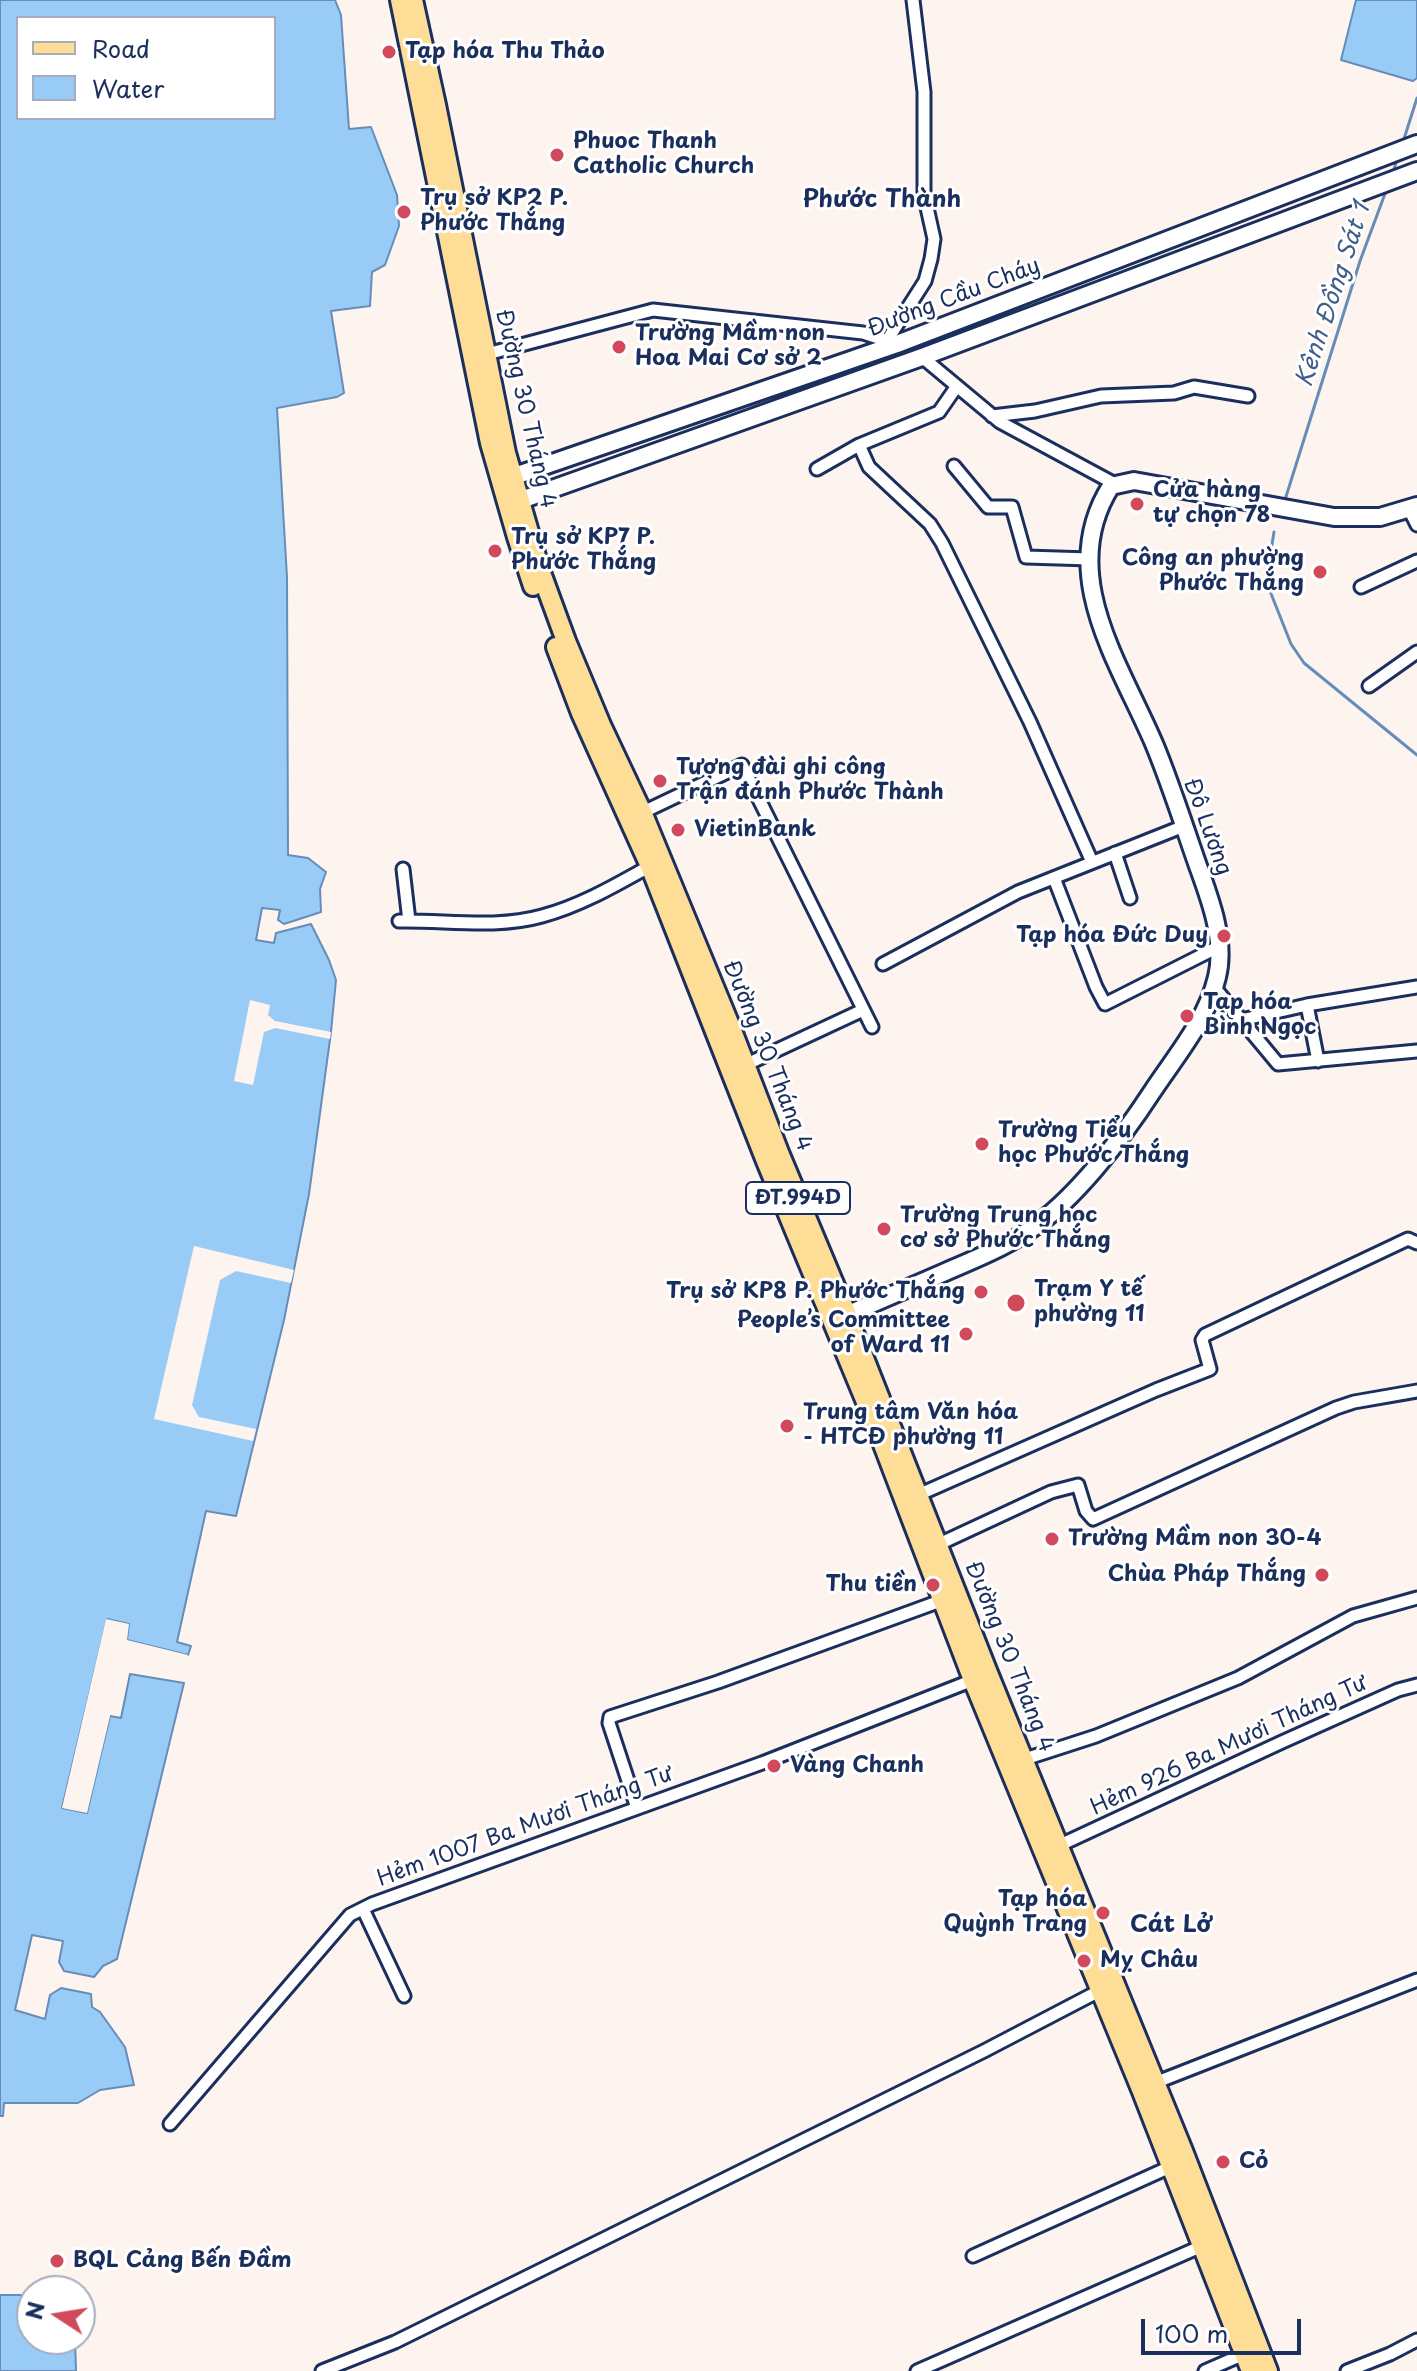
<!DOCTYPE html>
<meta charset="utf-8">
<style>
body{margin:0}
#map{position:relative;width:1417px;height:2371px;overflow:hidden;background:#fef4ef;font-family:"Playpen Sans",sans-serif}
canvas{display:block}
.legend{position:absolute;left:16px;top:16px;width:260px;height:104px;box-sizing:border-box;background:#fff;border:2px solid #a4acbf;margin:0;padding:10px 14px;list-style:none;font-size:24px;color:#1b2f5e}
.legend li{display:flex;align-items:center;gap:16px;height:40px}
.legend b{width:40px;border:2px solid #a4acbf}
.north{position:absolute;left:16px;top:2275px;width:80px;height:80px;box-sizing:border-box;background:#fff;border:2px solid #a4acbf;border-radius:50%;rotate:282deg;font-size:22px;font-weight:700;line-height:32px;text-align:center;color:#1b2f5e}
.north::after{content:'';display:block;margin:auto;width:28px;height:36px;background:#d1495b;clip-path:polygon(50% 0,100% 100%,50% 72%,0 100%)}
.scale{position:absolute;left:1141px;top:2319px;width:160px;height:36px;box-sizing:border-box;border:4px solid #1b2f5e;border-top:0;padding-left:10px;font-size:24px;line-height:28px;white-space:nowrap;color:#1b2f5e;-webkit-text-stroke:6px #fff;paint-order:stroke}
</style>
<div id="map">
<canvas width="1417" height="2371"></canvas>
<ul class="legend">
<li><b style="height:10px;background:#fedd96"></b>Road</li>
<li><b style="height:22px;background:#98ccf6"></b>Water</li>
</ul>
<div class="north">N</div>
<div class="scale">100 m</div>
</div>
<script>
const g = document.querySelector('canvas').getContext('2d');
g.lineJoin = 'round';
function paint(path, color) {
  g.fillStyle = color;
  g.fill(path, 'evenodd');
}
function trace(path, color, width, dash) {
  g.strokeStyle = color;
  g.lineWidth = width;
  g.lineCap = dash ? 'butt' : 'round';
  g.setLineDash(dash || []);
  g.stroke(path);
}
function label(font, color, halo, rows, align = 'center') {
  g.font = font + ' "Playpen Sans",sans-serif';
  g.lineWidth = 6;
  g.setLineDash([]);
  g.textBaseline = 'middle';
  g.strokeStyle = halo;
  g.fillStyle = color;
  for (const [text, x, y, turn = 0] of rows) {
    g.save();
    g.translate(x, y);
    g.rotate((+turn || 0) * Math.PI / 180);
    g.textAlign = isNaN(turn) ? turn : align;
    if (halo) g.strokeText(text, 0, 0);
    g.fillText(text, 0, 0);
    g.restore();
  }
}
const water = new Path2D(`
 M0 0H335L341 15 349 129 371 127 397 195 399 226 385 265 372 272 370 306 331 311 344 393 337 397 277 408 287 577 288 855 308 858 326 872 320 889 321 912 284 924 278 920 280 910 262 908 256 940 274 943 276 933 311 924 329 960 336 980 331 1032 309 1194 284 1320 236 1516 206 1511 177 1642 191 1646 188 1655 127 1640 129 1624 107 1619 62 1808 87 1813 110 1716 121 1718 130 1674 184 1683 117 1959 103 1966 94 1977 64 1971 59 1962 63 1941 32 1935 15 2010 45 2019 50 1995 61 1988 91 1994 92 2007 100 2012 125 2047 134 2085 100 2090 78 2103H4L3 2116H0ZM18 18H274V118H18Z
 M1356 0H1417V78L1413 81 1341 60Z
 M0 2295H32V2339H75L76 2371H0Z`);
const pier = new Path2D(`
 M250 1000 270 1005 268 1015 275 1021 331 1032 330 1039 275 1028 264 1032 253 1085 234 1081Z
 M194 1246 294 1270 291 1283 236 1271 220 1280 192 1405 199 1417 256 1429 253 1441 154 1419Z
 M106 1619 129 1624 127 1640 188 1655 187 1659 126 1644 123 1640 124 1627 109 1624 67 1805 84 1809 106 1715 111 1712 87 1813 62 1808Z`);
const stream = new Path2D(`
 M1403 142 1417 98
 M1393 172 1398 157
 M1284 503 1360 261 1386 191
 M1274 532 1266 581 1291 644 1304 663 1417 755`);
const street = new Path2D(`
 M888 339 925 281 931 259 934 239 924 194V92L913 0
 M487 354 653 310 863 333 897 344
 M922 357 1000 422 1115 484
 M957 386 939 412 859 445 869 467 930 524 942 543 1030 722 1092 862
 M992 416 1035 411 1101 396 1174 393 1194 387 1248 396
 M954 466 988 507H1012L1026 557 1090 559
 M817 469 859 445
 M1409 509 1417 525
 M1361 587 1417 561
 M1369 686 1417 652
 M637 815 742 765 872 1027
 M1115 853 1130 898
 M403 869 409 921
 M1054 878 1096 987 1105 1004 1218 947
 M399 921C446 920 496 929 542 916 580 906 616 885 650 866
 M883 964 1018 892 1184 826
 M1214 987 1278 1064 1417 1051
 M1241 1020 1307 1005
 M1318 1061 1307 1005 1417 987
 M745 1065 863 1010
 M918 1495 1156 1390 1210 1369 1202 1340 1205 1335 1408 1239 1417 1243
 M937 1545 1051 1492 1078 1485 1086 1511 1093 1519 1336 1408 1354 1402 1417 1391
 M1025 1759 1096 1736 1238 1678 1353 1616 1417 1598
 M637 1808 609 1723 610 1717 718 1682 943 1600
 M1058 1846 1282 1742 1398 1690 1417 1685
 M363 1909 404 1996
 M1152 2084 1417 1980
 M170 2124 350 1915 372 1904 762 1763 973 1680
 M973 2256 1170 2167
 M322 2371 395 2342 984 2051 1099 1991
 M917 2371 1202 2246
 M1205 2371 1244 2354
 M1347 2371 1390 2354 1417 2340`);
const secondary = new Path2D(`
 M503 480 897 344 1417 144
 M510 504 922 357 1417 171
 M836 1320C874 1302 914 1286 952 1269 978 1258 1004 1247 1028 1231 1074 1201 1122 1138 1152 1092 1175 1057 1207 1020 1217 977 1226 941 1210 899 1198 866 1184 826 1171 785 1155 746 1121 665 1055 574 1111 486L1134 481 1334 517H1380L1417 506`);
const primary = new Path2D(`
 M400 0 490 443 517 537 533 586
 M413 0 436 105 506 453 540 570 566 641 601 725 642 812 731 1028 780 1155 847 1315 988 1673 1183 2151 1268 2371
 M556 647 581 713 650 866 766 1161 876 1426 973 1680 1141 2089 1251 2371`);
const markers = [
 [389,52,8,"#d1495b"],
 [557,155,8,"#d1495b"],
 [404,212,8,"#d1495b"],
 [619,347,8,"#d1495b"],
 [1137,504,8,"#d1495b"],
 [495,551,8,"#d1495b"],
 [1320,572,8,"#d1495b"],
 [660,781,8,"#d1495b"],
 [678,830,8,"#d1495b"],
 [1224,936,8,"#d1495b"],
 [1187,1016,8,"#d1495b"],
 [982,1144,8,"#d1495b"],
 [884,1229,8,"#d1495b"],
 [981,1292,8,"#d1495b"],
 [1016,1303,10,"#d1495b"],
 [966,1334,8,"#d1495b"],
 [787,1426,8,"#d1495b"],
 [1052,1539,8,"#d1495b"],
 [1322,1575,8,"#d1495b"],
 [933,1585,8,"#d1495b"],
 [774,1766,8,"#d1495b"],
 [1103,1913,8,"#d1495b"],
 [1084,1961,8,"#d1495b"],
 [1223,2162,8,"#d1495b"],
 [57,2261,8,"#d1495b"]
];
const shields = [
 [798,1198,104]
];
const shieldNames = [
 ["ĐT.994D",798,1198]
];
const poiNames = [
 ["Tạp hóa Thu Thảo",405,52],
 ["Phuoc Thanh",573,142],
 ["Catholic Church",573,167],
 ["Trụ sở KP2 P.",420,199],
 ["Phước Thắng",420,224],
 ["Trường Mầm non",635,334],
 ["Hoa Mai Cơ sở 2",635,359],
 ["Cửa hàng",1153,491],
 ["tự chọn 78",1153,516],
 ["Trụ sở KP7 P.",511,538],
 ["Phước Thắng",511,563],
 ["Công an phường",1304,559,"right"],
 ["Phước Thắng",1304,584,"right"],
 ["Tượng đài ghi công",676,768],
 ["Trận đánh Phước Thành",676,793],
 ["VietinBank",694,830],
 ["Tạp hóa Đức Duy",1208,936,"right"],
 ["Tạp hóa",1203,1003],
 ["Bình Ngọc",1203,1028],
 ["Trường Tiểu",998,1131],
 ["học Phước Thắng",998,1156],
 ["Trường Trung học",900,1216],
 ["cơ sở Phước Thắng",900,1241],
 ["Trạm Y tế",1034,1290],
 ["phường 11",1034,1315],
 ["Trụ sở KP8 P. Phước Thắng",965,1292,"right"],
 ["People’s Committee",950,1321,"right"],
 ["of Ward 11",950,1346,"right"],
 ["Trung tâm Văn hóa",803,1413],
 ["- HTCĐ phường 11",803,1438],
 ["Trường Mầm non 30-4",1068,1539],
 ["Chùa Pháp Thắng",1306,1575,"right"],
 ["Thu tiền",917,1585,"right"],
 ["Vàng Chanh",790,1766],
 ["Tạp hóa",1087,1900,"right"],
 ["Quỳnh Trang",1087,1925,"right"],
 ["Mỵ Châu",1100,1961],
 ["Cỏ",1239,2162],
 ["BQL Cảng Bến Đầm",73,2261]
];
const streetNames = [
 ["Đường Cầu Cháy",954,298,-21],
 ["Đường 30 Tháng 4",525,409,77],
 ["Đô Lương",1207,827,70],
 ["Đường 30 Tháng 4",767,1056,68],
 ["Đường 30 Tháng 4",1009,1657,68],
 ["Hẻm 926 Ba Mươi Tháng Tư",1229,1746,-25],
 ["Hẻm 1007 Ba Mươi Tháng Tư",525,1827,-20]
];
const neighbourhoodNames = [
 ["Phước Thành",882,200],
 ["Cát Lở",1171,1925]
];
const waterNames = [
 ["Kênh Đồng Sát 1",1334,295,-72]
];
paint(water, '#98ccf6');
trace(water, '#668db9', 2);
paint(pier, '#fef4ef');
trace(stream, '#668db9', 3);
trace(street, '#1b2f5e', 17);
trace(secondary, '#1b2f5e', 22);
trace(primary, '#1b2f5e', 24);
trace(street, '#fff', 11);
trace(secondary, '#fff', 16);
trace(primary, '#fedd96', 18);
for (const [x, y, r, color] of markers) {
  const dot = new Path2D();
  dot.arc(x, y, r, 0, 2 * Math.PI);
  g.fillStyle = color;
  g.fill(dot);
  trace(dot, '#fff', 3);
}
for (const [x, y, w] of shields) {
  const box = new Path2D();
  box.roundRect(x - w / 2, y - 16, w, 32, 6);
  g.fillStyle = '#fff';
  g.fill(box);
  trace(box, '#1b2f5e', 2);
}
label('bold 20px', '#1b2f5e', null, shieldNames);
label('bold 22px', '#1b2f5e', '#fff', poiNames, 'left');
label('22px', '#1b2f5e', '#fff', streetNames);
label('bold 24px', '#1b2f5e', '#fff', neighbourhoodNames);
label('italic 24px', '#405e8c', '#fff', waterNames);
</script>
